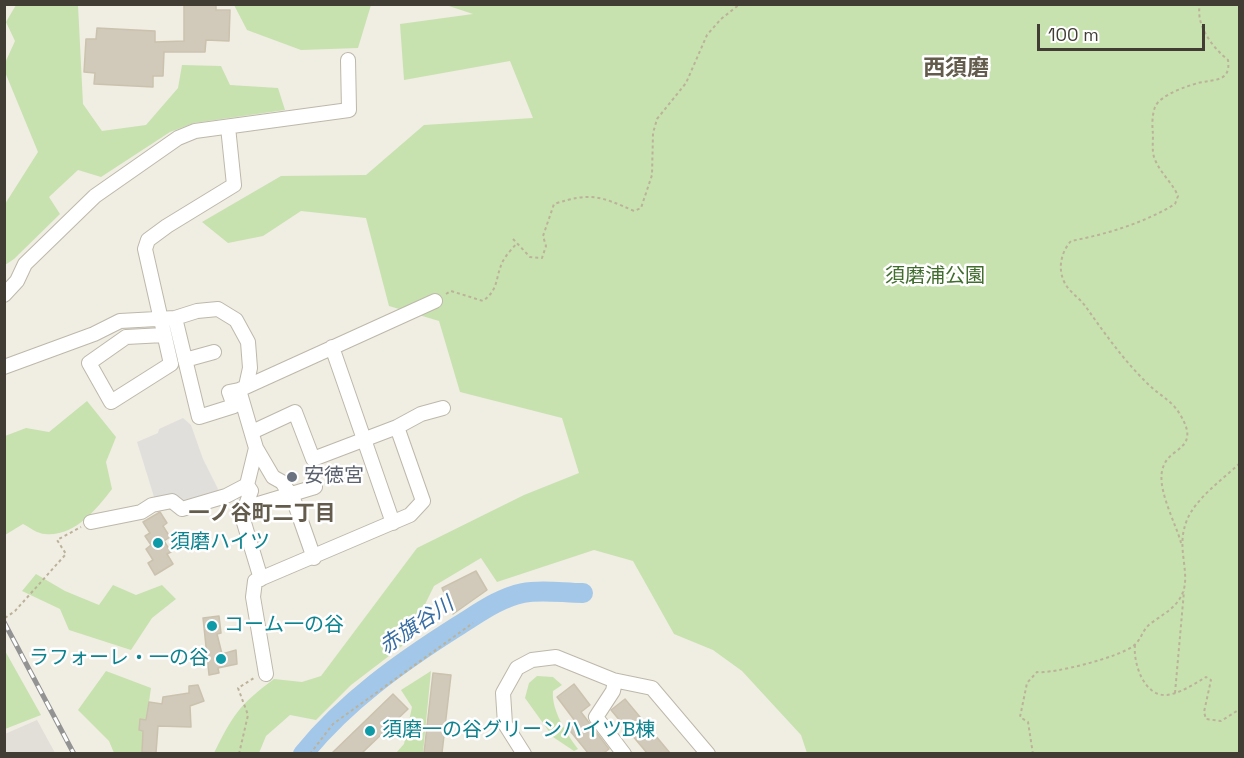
<!DOCTYPE html>
<meta charset="utf-8">
<style>
body{margin:0}
#map{position:relative;width:1244px;height:758px;overflow:hidden;background:#f0ede3;font-family:"Space Grotesk",sans-serif}
canvas{display:block}
.frame{position:absolute;inset:0;border:6px solid #413d34;pointer-events:none}
.scale{position:absolute;left:1037px;top:24px;width:168px;height:27px;box-sizing:border-box;border:3px solid #413d34;border-top:0;padding-left:8px;font-size:18px;line-height:21px;white-space:nowrap;color:#413d34;-webkit-text-stroke:4px #fff;paint-order:stroke}
</style>
<div id="map">
<canvas width="1244" height="758"></canvas>
<div class="frame"></div>
<div class="scale">100 m</div>
</div>
<script>
const g = document.querySelector('canvas').getContext('2d');
g.lineJoin = 'round';
function paint(path, color) {
  g.fillStyle = color;
  g.fill(path, 'evenodd');
}
function trace(path, color, width, dash) {
  g.strokeStyle = color;
  g.lineWidth = width;
  g.lineCap = dash ? 'butt' : 'round';
  g.setLineDash(dash || []);
  g.stroke(path);
}
function label(font, color, halo, rows, align = 'center') {
  g.font = font + ' "Space Grotesk","Noto Sans JP",sans-serif';
  g.lineWidth = 5;
  g.setLineDash([]);
  g.textBaseline = 'middle';
  g.strokeStyle = halo;
  g.fillStyle = color;
  for (const [text, x, y, turn = 0] of rows) {
    g.save();
    g.translate(x, y);
    g.rotate((+turn || 0) * Math.PI / 180);
    g.textAlign = isNaN(turn) ? turn : align;
    if (halo) g.strokeText(text, 0, 0);
    g.fillText(text, 0, 0);
    g.restore();
  }
}
const industrial = new Path2D(`
 M37 720 55 753H5V734Z`);
const green = new Path2D(`
 M16 5H78L83 104 102 131 146 125 178 88 182 65 221 66 230 85 278 88 285 110 194 123 170 132 101 177 78 170 49 197 60 214 14 259 5 265V204L38 152 5 72V63L15 41 6 22Z
 M234 5H371L358 48 301 50 247 30Z
 M446 5H1239V753H807L801 735 742 671 713 650 674 634 633 561 594 550 497 582 481 558 434 586 406 643 351 685 316 720 290 715 266 736 259 753H214C233 715 239 705 274 679L302 682 321 676 417 548 524 495 579 473 562 418 460 392 439 321 389 306 366 218 301 211 263 236 228 243 202 222 281 176 366 175 424 125 533 118 510 61 404 80 400 24 473 14Z
 M87 401 116 437 106 462 112 489C96 510 74 537 45 534 38 534 29 527 23 524L5 535V436L26 428 49 432Z
 M36 574 65 591 99 605 113 585 136 595 162 585 176 599 152 618 131 650 69 630 60 609 22 591Z
 M4 649 41 715 5 729H4Z
 M106 671 151 688 144 736 154 753H114L109 741 78 710Z
 M431 671 423 753H396L404 744 412 707 401 690Z
 M537 676 553 677 562 685 553 691C551 710 567 734 578 749L574 751 553 737 525 698 529 683Z`);
const parking = new Path2D(`
 M183 418 191 425 203 459 219 491 184 504 173 494 155 500 137 442 158 433 159 429Z`);
const river = new Path2D(`
 M303 754C346 701 401 662 458 626 479 613 499 598 523 593 541 589 564 593 583 593`);
const building = new Path2D(`
 M184 4H216V10H230L229 41 206 40 205 52H164L163 76H153V87L94 84 95 73 84 72 86 39H96L97 28 155 31V42L184 41Z
 M160 512 167 523 163 526 170 537 164 541 171 552 167 554 173 564 155 575 148 563 153 560 146 549 151 545 145 536 150 533 143 522Z
 M476 571 487 590 453 614 442 588Z
 M219 616 221 633 217 634 222 654 236 650 237 664 218 668 219 673 209 675 203 618Z
 M433 673 451 675 442 753H424Z
 M574 684 590 705 581 712 609 749 604 753H588L567 727 575 721 557 697Z
 M198 685 204 701 190 706 191 727 158 726 156 753 142 752 143 731 139 730 140 719 146 720 149 702 162 704 163 697 189 693V686Z
 M393 694 408 709 362 753H332Z
 M625 699 670 753H647L611 710Z`);
const path = new Path2D(`
 M513 239 530 257 542 258 546 246 543 236 554 204C591 192 600 196 634 211L641 208 652 175 653 133 657 119 686 83 707 35 721 19 740 4
 M446 294 451 291 483 301C499 289 495 279 502 263 505 256 512 249 517 243
 M1181 543C1176 523 1154 485 1164 465 1171 447 1200 449 1181 416 1172 400 1160 396 1149 385 1125 362 1105 334 1086 307 1079 297 1067 291 1063 279 1058 266 1062 251 1071 241 1107 234 1144 223 1175 204L1178 196C1172 182 1159 172 1154 157 1152 151 1153 142 1153 134 1152 126 1152 115 1155 107 1160 95 1187 86 1198 83 1215 79 1231 82 1228 60 1213 48 1195 25 1200 4
 M5 618 15 611 66 554 57 540 81 527
 M1135 645C1133 663 1144 697 1167 695 1181 693 1194 684 1206 677L1211 680 1204 712 1206 719 1221 721 1240 709
 M1175 693 1184 591
 M239 754 248 715 238 688 254 678
 M310 754 333 724 473 623
 M1033 754 1028 722 1020 717 1027 683 1037 672C1053 674 1120 657 1133 646 1141 641 1142 630 1150 624 1163 614 1179 607 1184 589 1189 568 1176 546 1187 520 1196 498 1222 480 1240 463`);
const minor = new Path2D(`
 M4 295 17 281 25 264 95 196 178 138 195 131 349 110 348 60
 M175 318 199 417 234 406 229 392 239 390 435 301
 M164 335 126 337 89 363 111 402 171 364 145 249 148 240 167 226 234 185 228 127
 M332 347 393 523
 M185 360 214 352
 M4 367 94 334 120 321 175 318 197 311 218 309 236 320 248 342 250 368 246 386
 M239 390 256 448 247 485 251 491 242 516 261 579
 M252 432 295 412 313 459 397 427 421 414 443 408
 M256 448 273 477 282 482 290 494
 M294 501 314 558
 M245 508 315 487
 M91 522 141 512 152 505 172 501 182 509 226 496 247 485
 M266 674 253 597 255 581 410 515 423 501 397 427
 M615 681 613 691 596 717 624 754
 M524 754 505 724 503 693 517 668 532 660 556 657 613 680 652 688 708 754`);
const rail = new Path2D(`
 M4 622 74 754`);
const markers = [
 [292,477,6,"#6b7280"],
 [158,543,6,"#0f9aa8"],
 [212,626,6,"#0f9aa8"],
 [221,659,6,"#0f9aa8"],
 [370,731,6,"#0f9aa8"]
];
const parkNames = [
 ["須磨浦公園",935,277]
];
const worshipNames = [
 ["安徳宮",304,477]
];
const cultureNames = [
 ["須磨ハイツ",170,543],
 ["コーム一の谷",224,626],
 ["ラフォーレ・一の谷",209,659,"right"],
 ["須磨一の谷グリーンハイツB棟",382,731]
];
const neighbourhoodNames = [
 ["一ノ谷町二丁目",262,514]
];
const waterNames = [
 ["赤旗谷川",417,626,-34]
];
const quarterNames = [
 ["西須磨",956,69]
];
paint(industrial, '#e2ded8');
paint(green, '#c7e2af');
paint(parking, '#e1dfdb');
trace(river, '#a3c7e9', 20);
paint(building, '#d1c9ba');
trace(building, '#cbc2ae', 1.5);
trace(minor, '#bdb8aa', 16);
trace(path, '#bbb299', 2, [3, 3]);
trace(minor, '#fff', 14);
trace(rail, '#939393', 5);
trace(rail, '#fff', 3, [9]);
for (const [x, y, r, color] of markers) {
  const dot = new Path2D();
  dot.arc(x, y, r, 0, 2 * Math.PI);
  g.fillStyle = color;
  g.fill(dot);
  trace(dot, '#fff', 2);
}
label('20px', '#406d2d', '#fff', parkNames);
label('20px', '#5b616d', '#fff', worshipNames, 'left');
label('20px', '#0d838f', '#fff', cultureNames, 'left');
label('bold 21px', '#635c4c', '#fff', neighbourhoodNames);
label('italic 21px', '#376da3', '#fff', waterNames);
label('bold 22px', '#635c4c', '#fff', quarterNames);
</script>
